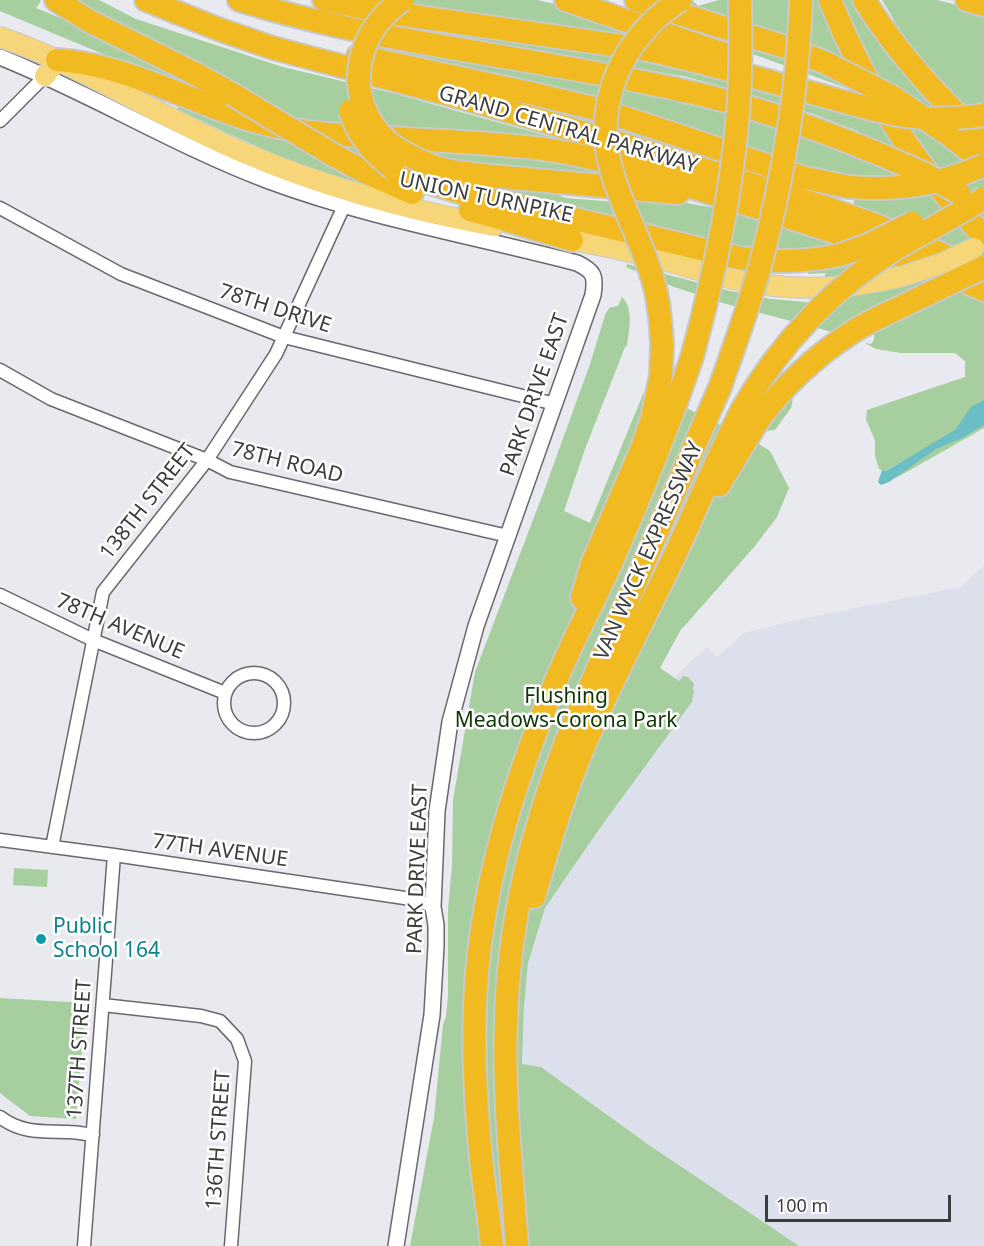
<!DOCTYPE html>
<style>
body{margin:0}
#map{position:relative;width:984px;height:1246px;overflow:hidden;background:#e8eaef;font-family:"Noto Sans",sans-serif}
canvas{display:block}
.scale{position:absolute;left:765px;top:1195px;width:186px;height:27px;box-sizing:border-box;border:3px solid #3c3d3f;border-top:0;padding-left:8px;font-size:18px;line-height:21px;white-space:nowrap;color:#3c3d3f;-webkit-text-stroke:4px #fff;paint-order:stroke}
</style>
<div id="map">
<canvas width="984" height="1246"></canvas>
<div class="scale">100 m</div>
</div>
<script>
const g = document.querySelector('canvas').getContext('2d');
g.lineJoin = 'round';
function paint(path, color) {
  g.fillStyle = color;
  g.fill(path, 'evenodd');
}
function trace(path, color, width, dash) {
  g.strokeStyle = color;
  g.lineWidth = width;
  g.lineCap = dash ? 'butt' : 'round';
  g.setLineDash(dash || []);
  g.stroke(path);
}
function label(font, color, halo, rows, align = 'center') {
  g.font = font + ' "Noto Sans",sans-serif';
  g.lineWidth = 5;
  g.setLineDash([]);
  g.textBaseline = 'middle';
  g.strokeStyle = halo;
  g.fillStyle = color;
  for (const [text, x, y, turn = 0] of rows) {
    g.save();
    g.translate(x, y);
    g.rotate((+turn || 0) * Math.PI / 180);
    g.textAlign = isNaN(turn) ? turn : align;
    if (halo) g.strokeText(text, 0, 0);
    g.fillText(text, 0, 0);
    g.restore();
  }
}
const built = new Path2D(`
 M984 566V1246H790L541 1067 522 1065 524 1007 528 963 545 908 695 691 674 677 707 647 717 657 744 633 801 619 960 587Z`);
const green = new Path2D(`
 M0 0H40L41 1 36 8 89 30 66 0H99L136 19 283 67 396 94 601 151 317 127 234 109 0 11Z
 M367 0H537L555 4 625 28 622 36Z
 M665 0H692L698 6 719 0H817L846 64Z
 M841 0H854L870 23 894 20 882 0H937L984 12V428L896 478 912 456 885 471 879 469 875 456V440L866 420 867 410 965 377V363L966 362 955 353H901L876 349 865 343 871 344 874 340V332L836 333 723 303 674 287 626 267 627 264 726 290 771 299 807 302 812 301 826 273 808 274 809 267 737 251 454 182 546 189 565 198 616 202H646L663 199 744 213 853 221 854 199H851L853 178 818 172 384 53 386 47 593 83 728 112 827 143 857 155 858 131 813 114 759 97 687 77 418 29 419 23 621 54 681 68 761 89 859 118 865 49Z
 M654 14 852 81 857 92 761 57 650 20Z
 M180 101 220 117 535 155 628 174V180L361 181 358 186 292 162 227 133 177 109Z
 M622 297C634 309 629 329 627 346L625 347 585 449 564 511 590 523 646 387 755 443 789 394 793 398 791 408 775 430 766 431 759 444 770 451 789 488 777 517 755 546 680 631 660 668 679 681 683 676 688 677 694 684 693 690 695 691 693 694 692 702 600 828 545 908 528 963 524 1007 522 1064 541 1067 649 1145 799 1246H410L434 1118 443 1025 446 1017 448 995V909L452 866 453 800 475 672 544 491 590 364 605 315 609 308 618 306Z
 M14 868 48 870 47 887 13 885Z
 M0 998 86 1003 76 1119 30 1116 0 1093Z`);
const water = new Path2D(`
 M984 400V425L962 438 936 449 889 482 881 485 878 482 882 470 886 471 955 430 971 407Z`);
const minor = new Path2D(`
 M0 121 45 76
 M0 208 121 274 284 337 555 404
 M0 370 51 399 207 460 230 472 508 536
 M0 595 93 640 225 693
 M224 703a30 30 0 1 1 60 0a30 30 0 1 1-60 0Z
 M0 840 114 855 418 900 433 907
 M52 847 103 592 207 460 276 354 344 206
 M103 1005 201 1016 220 1021 237 1039 245 1061 231 1246
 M0 1117C22 1134 44 1131 69 1132 77 1132 85 1134 93 1135
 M84 1246 114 855`);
const tertiary = new Path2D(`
 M0 57C92 94 176 146 269 181 369 218 474 236 577 263 594 271 596 276 593 295L476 626 450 722 437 811 433 907 436 925V946L432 1015 396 1246`);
const primary = new Path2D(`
 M0 37C20 44 40 52 59 61 120 90 179 125 242 152 323 187 408 210 494 226
 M45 76 57 60
 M559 238C596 244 633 252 670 262 699 270 729 280 759 284 807 291 856 288 903 276`);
const motorway = new Path2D(`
 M56 0 89 21 192 72 232 94
 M146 0 218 29 273 48 466 99 599 137 824 207 878 226 959 262
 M239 0C384 45 537 57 685 91 754 106 819 129 884 156
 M324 0 384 12 649 50 699 62 845 102
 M566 0 738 59
 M636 0 782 46 824 62
 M830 0C862 81 919 176 984 235
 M864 0C897 53 939 98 984 141
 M967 0 984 5
 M358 56 534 94 601 110 671 133 805 178 849 187
 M57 60C137 65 205 113 283 128 313 134 343 135 374 137 430 141 487 142 543 149 604 157 662 178 720 196 811 224 897 250 984 290
 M948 134 984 162
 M335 156 365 172 412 193
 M435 167 450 171 481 175 678 193
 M393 168 415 178 456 191 739 258C775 263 804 262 840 255
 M470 210 489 215 572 240
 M719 485 757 422
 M582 598 592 564 642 448 652 419 661 375 662 345
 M534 897C546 855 558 812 574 771 602 698 640 628 674 557 697 508 717 457 743 408
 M492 1246C489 1217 484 1187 481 1158 474 1090 471 1021 479 953 490 856 521 765 558 676 573 640 592 605 608 570 639 500 668 429 692 357
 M517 1246C512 1172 503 1097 506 1022 508 924 531 834 566 742L720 387`);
const primaryBridge = new Path2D(`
 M903 276 943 263 974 248`);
const motorwayBridge = new Path2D(`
 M403 0C361 26 344 84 374 126 388 147 412 158 435 167
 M824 62 891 96 948 134
 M232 94 335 156
 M845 102C897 117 930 123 984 115
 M350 111C358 135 373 154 393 168
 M884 156 925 174 959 193
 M849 187C897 191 941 185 984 165
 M840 255 868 245 912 223
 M662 345C661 322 659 299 652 277 630 205 585 155 616 76 629 44 651 19 680 0
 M692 357C714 277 731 197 738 114 741 76 741 38 740 0
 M720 387C734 347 749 307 760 266 783 179 798 90 801 0
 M743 408C780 344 833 287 897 248 926 231 956 216 984 198
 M757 422C783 386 814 357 851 333 869 321 889 313 909 303 934 291 959 279 984 267`);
const markers = [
 [41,939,6,"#0f9aa8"]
];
const streetNames = [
 ["GRAND CENTRAL PARKWAY",568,130,16],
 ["UNION TURNPIKE",486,198,12],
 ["78TH DRIVE",275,309,18],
 ["PARK DRIVE EAST",535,395,-71],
 ["78TH ROAD",287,463,14],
 ["138TH STREET",148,502,-52],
 ["VAN WYCK EXPRESSWAY",649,551,-66],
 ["78TH AVENUE",120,627,23],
 ["77TH AVENUE",220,851,8],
 ["PARK DRIVE EAST",418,869,-88],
 ["137TH STREET",80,1049,-86],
 ["136TH STREET",219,1140,-86]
];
const parkNames = [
 ["Flushing",566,697],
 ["Meadows-Corona Park",566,721]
];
const cultureNames = [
 ["Public",53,927],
 ["School 164",53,951]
];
paint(built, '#dcdfec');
paint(green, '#a6ce9e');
paint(water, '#6bbfc4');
trace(minor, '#68696e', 15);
trace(tertiary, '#68696e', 18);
trace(primary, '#c8c9c9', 22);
trace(motorway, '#c8c9c9', 26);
trace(minor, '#fff', 12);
trace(tertiary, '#fff', 15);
trace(primary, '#f7d679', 20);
trace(motorway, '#f1ba20', 22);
trace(primaryBridge, '#c8c9c9', 22, []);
trace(motorwayBridge, '#c8c9c9', 26, []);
trace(primaryBridge, '#f7d679', 20);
trace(motorwayBridge, '#f1ba20', 22);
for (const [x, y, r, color] of markers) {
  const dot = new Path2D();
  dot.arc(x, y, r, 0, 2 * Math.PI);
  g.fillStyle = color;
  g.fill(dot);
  trace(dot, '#fff', 2);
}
label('21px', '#3c3d3f', '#fff', streetNames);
label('21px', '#0e3704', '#fff', parkNames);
label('21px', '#0d838f', '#fff', cultureNames, 'left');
</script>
